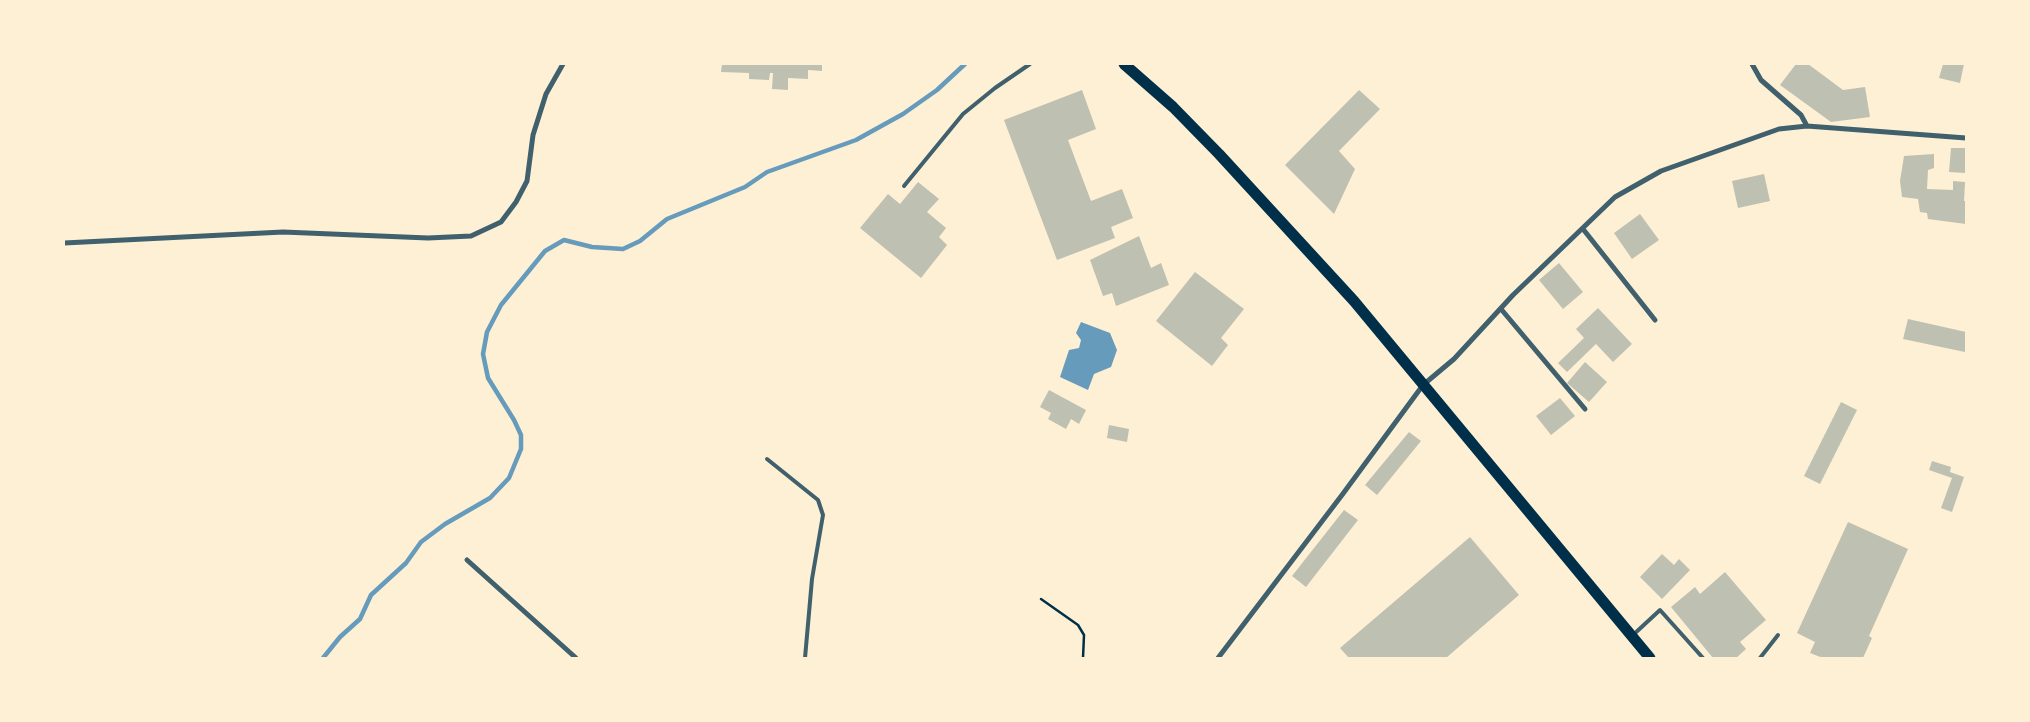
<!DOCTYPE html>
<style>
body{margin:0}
#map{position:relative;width:2030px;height:722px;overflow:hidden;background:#fdf0d5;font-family:"Open Sans",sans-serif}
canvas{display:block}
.frame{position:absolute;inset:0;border:65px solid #fdf0d5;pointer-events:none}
</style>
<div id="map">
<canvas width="2030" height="722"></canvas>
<div class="frame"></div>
</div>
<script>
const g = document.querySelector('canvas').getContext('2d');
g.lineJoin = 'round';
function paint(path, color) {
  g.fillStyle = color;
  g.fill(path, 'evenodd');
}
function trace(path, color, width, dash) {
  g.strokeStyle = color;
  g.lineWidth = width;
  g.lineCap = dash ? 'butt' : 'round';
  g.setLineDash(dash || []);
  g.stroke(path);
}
const water = new Path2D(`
 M1081 322 1110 333 1117 350 1111 367 1094 374 1088 390 1060 377 1069 350 1079 348 1081 340 1076 333Z`);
const stream = new Path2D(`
 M323 658 340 637 360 619 371 595 406 563 421 542 445 524 490 498 509 478 521 449V435L514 420 488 378 483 354 487 332 501 305 545 251 564 240 592 247 623 249 640 241 667 219 745 187 767 172 856 140 903 114 937 90 965 64`);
const building = new Path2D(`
 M722 64H822V71L808 70V79L788 78V90L772 89 773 73H770L769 80 749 79V73L721 72Z
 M1796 64H1808L1843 90 1865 87 1870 117 1831 122 1780 85Z
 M1943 64H1964L1960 83 1939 78Z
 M1082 90 1096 129 1068 140 1091 201 1122 189 1133 218 1111 227 1115 238 1057 260 1004 120Z
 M1359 90 1380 109 1339 151 1355 169 1334 214 1285 165Z
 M1951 148H1966V173L1949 172Z
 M1934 154V168L1928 170 1927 189 1953 190V181L1965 182 1964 201H1966V224L1928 219 1927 213 1920 212 1918 199 1902 197 1900 181 1904 156Z
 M1764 174 1770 201 1738 208 1732 181Z
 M918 182 939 199 927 212 946 228 939 237 947 245 921 278 860 228 888 194 900 204Z
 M1640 214 1659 240 1632 259 1614 233Z
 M1139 236 1151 268 1161 263 1169 285 1116 306 1112 293 1103 296 1090 260Z
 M1559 263 1583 292 1563 309 1539 280Z
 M1195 272 1244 309 1221 338 1228 345 1212 366 1156 321Z
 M1598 308 1632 344 1613 362 1596 344 1567 372 1558 363 1584 338 1576 329Z
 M1908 319 1966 332 1965 352 1903 339Z
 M1585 362 1607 382 1589 402 1567 383Z
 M1049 390 1086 410 1079 424 1071 419 1066 429 1048 419 1051 413 1040 407Z
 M1560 398 1575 416 1551 435 1536 416Z
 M1841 402 1857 410 1820 484 1804 476Z
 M1109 425 1129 429 1127 442 1107 438Z
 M1409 432 1421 441 1377 495 1365 485Z
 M1932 461 1951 467 1950 472 1964 477 1952 512 1941 508 1952 478 1929 470Z
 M1344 510 1358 520 1306 587 1292 576Z
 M1848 522 1908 549 1869 636 1872 638 1863 658H1823L1810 653 1815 642 1797 633Z
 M1470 537 1519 595 1446 658H1349L1340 648Z
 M1662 554 1674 565 1679 559 1690 570 1662 599 1640 577Z
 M1725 572 1766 620 1740 642 1746 649 1736 658H1713L1671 607 1695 587 1700 594Z`);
const path = new Path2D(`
 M1041 599 1078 625 1084 635 1083 658`);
const service = new Path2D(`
 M904 186 963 114 995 88 1030 64
 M767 459 818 500 823 515 812 579 805 658
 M1633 635 1660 610 1703 658
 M1760 658 1778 635`);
const minor = new Path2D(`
 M1752 64 1761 80 1801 115 1807 126
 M1583 229 1655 320
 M64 243 283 232 428 238 471 236 501 222 516 202 527 181 533 135 546 94 563 64
 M1501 309 1585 409
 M467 560 576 658
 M1218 658 1342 495 1423 385 1454 359 1513 295 1615 197 1661 171 1779 129 1807 126 1966 138`);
const primary = new Path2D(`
 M1124 64 1173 107 1219 154 1354 301 1650 658`);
paint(water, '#669bbc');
trace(stream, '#669bbc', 4.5);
paint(building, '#bec0b2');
trace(path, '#003049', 2.5);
trace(service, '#3f606c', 4);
trace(minor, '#3f606c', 5);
trace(primary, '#003049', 11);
</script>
